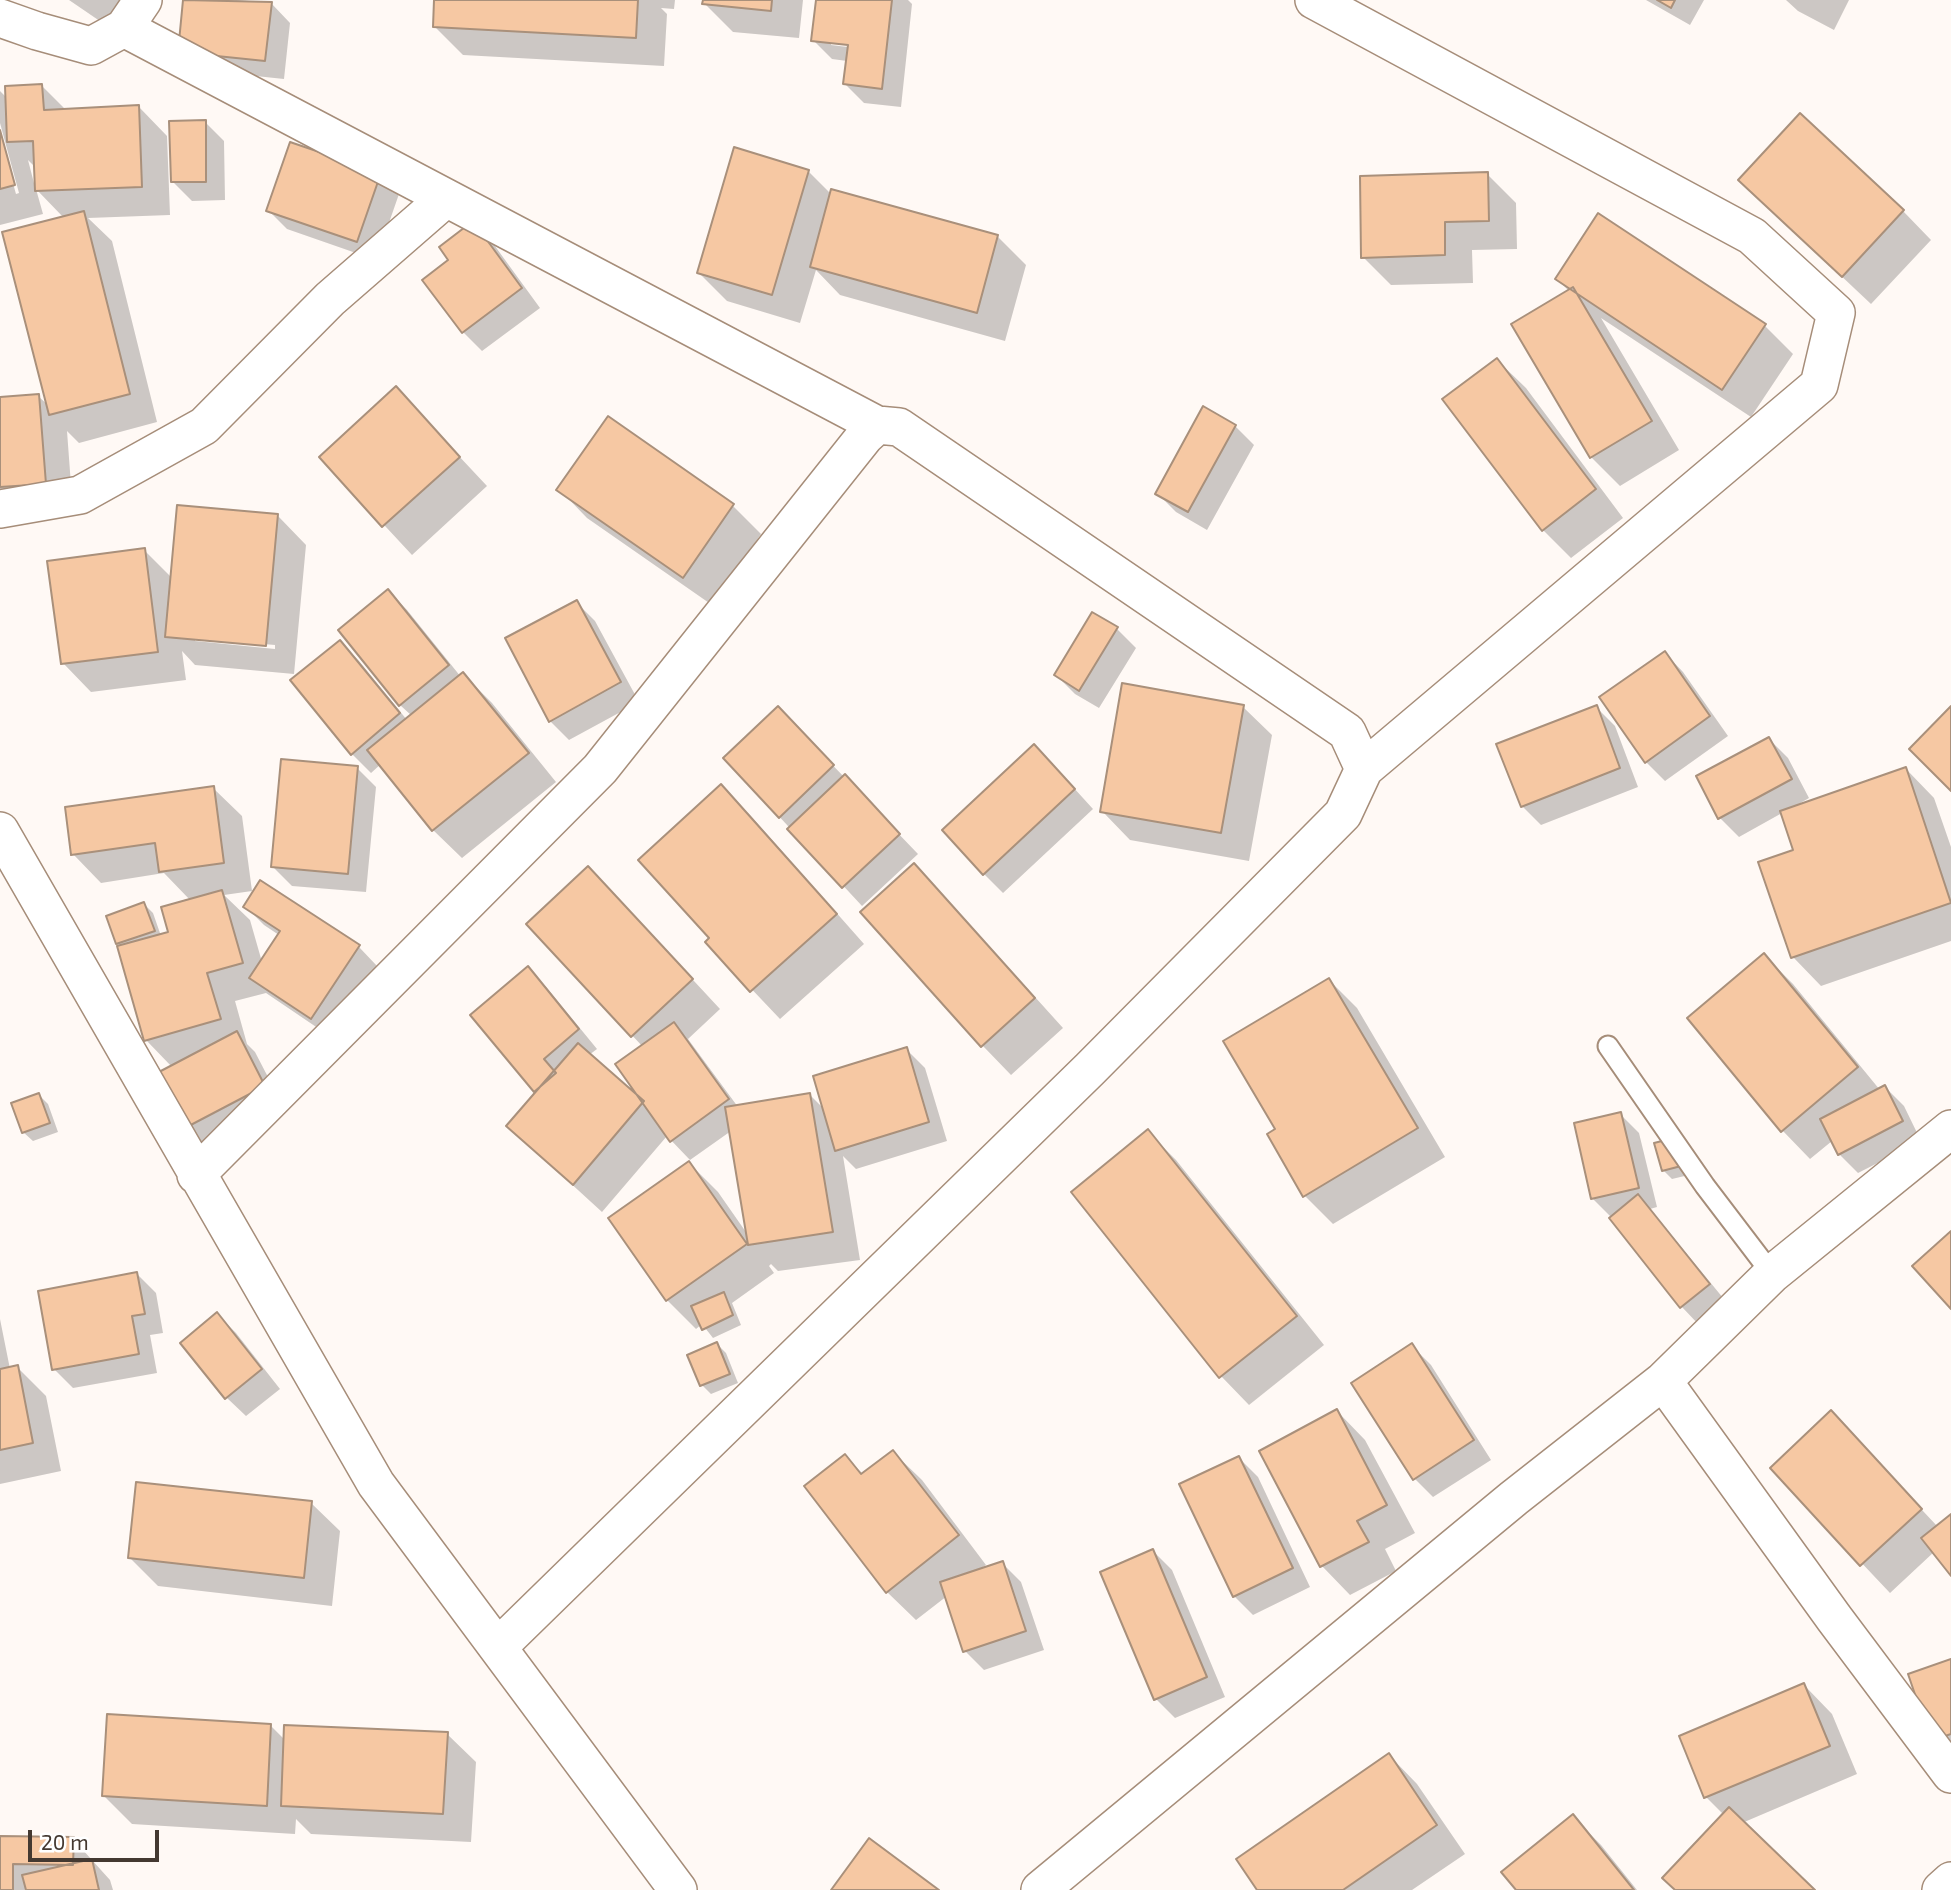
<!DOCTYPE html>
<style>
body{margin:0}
#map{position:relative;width:1951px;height:1890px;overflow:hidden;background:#fff9f5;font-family:"Exo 2",sans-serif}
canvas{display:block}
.scale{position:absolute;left:28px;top:1830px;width:131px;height:32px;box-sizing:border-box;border:4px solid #443931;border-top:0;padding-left:9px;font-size:21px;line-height:24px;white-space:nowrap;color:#443931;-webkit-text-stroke:5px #fff;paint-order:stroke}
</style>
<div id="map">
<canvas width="1951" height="1890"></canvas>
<div class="scale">20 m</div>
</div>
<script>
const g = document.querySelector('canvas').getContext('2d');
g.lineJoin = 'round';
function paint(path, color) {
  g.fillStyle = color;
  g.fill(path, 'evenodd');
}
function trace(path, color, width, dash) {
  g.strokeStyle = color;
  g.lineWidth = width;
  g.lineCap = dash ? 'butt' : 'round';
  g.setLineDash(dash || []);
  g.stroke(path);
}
const shadow = new Path2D(`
 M69 0H128L110 28Z
 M185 0H238L271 3 290 23 284 79 199 70 180 51Z
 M436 0H675L674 9 661 8 667 14 664 66 463 55 434 26Z
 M704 0H803L799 38 733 32 704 3Z
 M817 0H908L912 4 901 107 864 103 845 84 847 61 832 59 813 40ZM831 41 857 44 856 48 831 45Z
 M1646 0H1704L1690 25Z
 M1786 0H1849L1834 30 1798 11Z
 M42 86 66 110 139 107 167 136 170 215 88 218 112 241 157 422 79 443 67 431 73 512 0 517V399L38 396 49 406 64 218 36 189 43 214 0 225V137L16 194 19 193 0 123V91L7 98ZM28 160 36 168 35 187Z
 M205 122 224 141 225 200 192 201 173 182Z
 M808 171 831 194 998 237 1026 265 1005 341 840 295 816 270 800 323 727 301 698 272Z
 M1487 174 1516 203 1517 249 1472 250 1473 283 1391 285 1363 257Z
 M380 175 399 194 376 260 287 229 268 210Z
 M1769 208 1903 211 1931 240 1871 304Z
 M473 223 492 242 540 308 482 351 463 332 450 260Z
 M1557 279 1765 326 1793 354 1751 417 1601 318 1679 450 1620 486 1591 457 1514 324 1569 291Z
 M1497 360 1526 388 1623 518 1571 558 1543 530Z
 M396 389 487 486 412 555 321 457Z
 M1235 426 1254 445 1207 530 1176 512 1157 493Z
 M559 489 733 506 761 534 712 605 587 518Z
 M278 516 306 545 294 674 195 665 182 651 186 680 91 692 63 663 144 550 172 578ZM195 638 275 645V649L195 641Z
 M388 591 407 610 461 677 463 674 492 703 556 782 462 858 433 830 381 764 371 773 352 754 340 642 359 661 407 720 412 716 400 705Z
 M576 602 595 621 639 702 569 740 550 721Z
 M1117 629 1136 648 1099 708 1075 694 1056 675Z
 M1665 653 1683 672 1728 736 1665 781 1646 762Z
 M1243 707 1272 735 1249 861 1130 840 1102 811Z
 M1596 707 1615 726 1638 787 1541 825 1522 806Z
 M796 727 918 854 862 906 725 758Z
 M1769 739 1788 758 1809 798 1797 805 1798 807 1906 769 1934 798 1951 847V941L1821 986 1793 957 1761 863 1795 851 1782 813 1739 837 1720 818Z
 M1053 765 1093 809 1003 893 984 874Z
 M357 768 376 787 366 892 292 886 273 867Z
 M721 787 750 815 864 944 780 1019 707 942 711 939Z
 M213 788 242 816 252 891 224 895 250 920 262 962 279 935 264 925 245 906 359 947 377 966 331 1037 266 993 235 1001 247 1044 255 1052 283 1106 205 1146 186 1127 172 1067 146 1040 121 947 118 943 144 904 153 913 161 936 170 933 191 901 164 873 101 883 73 854Z
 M914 865 942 894 1063 1028 1011 1075 983 1046 862 912Z
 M616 897 720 1009 688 1039 738 1107 809 1094 825 1110 906 1049 925 1068 947 1141 856 1169 843 1156 860 1260 778 1271 771 1264 769 1266 774 1273 732 1303 741 1325 713 1338 702 1324 696 1329 667 1300 689 1163 718 1192 748 1235 731 1131 690 1160 667 1136 602 1212 508 1126 537 1093 472 1015 528 969 547 988 597 1049 589 1055 641 1101 643 1047 528 924Z
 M1764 955 1793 984 1880 1090 1885 1087 1904 1106 1921 1141 1858 1173 1839 1154 1832 1141 1810 1159 1782 1130Z
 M1329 980 1357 1008 1445 1157 1333 1224 1305 1196 1277 1129Z
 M39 1095 48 1104 58 1132 33 1141 23 1132Z
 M1620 1114 1639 1133 1657 1207 1650 1209 1728 1304 1700 1326 1682 1307 1612 1218 1593 1199Z
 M1148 1132 1176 1160 1324 1345 1249 1405 1221 1376Z
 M1656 1144 1693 1174 1672 1179 1663 1170Z
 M137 1274 156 1293 163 1333 150 1335 157 1373 73 1388 54 1369Z
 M217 1314 236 1333 280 1389 246 1416 227 1398Z
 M0 1319 10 1369 17 1367 46 1396 61 1471 0 1484Z
 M717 1344 726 1353 738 1383 711 1394 702 1385 690 1356Z
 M1412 1346 1431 1365 1491 1460 1433 1497 1414 1478Z
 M1337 1411 1365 1440 1415 1533 1385 1549 1396 1571 1350 1595 1322 1566 1261 1451Z
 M1831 1413 1938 1527 1951 1516V1573L1934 1552 1890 1593 1772 1468Z
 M893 1452 922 1480 986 1565 979 1570 1002 1563 1021 1582 1044 1650 984 1670 965 1651 947 1596 916 1620 887 1592 845 1456 864 1475Z
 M1239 1458 1258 1477 1310 1587 1253 1615 1234 1596Z
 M311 1503 340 1531 332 1606 158 1586 130 1558Z
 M1153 1551 1172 1570 1225 1697 1175 1718 1156 1699Z
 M1951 1661V1758L1933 1740Z
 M1804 1685 1832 1714 1857 1774 1742 1823 1813 1890H1677L1724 1815 1706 1797 1681 1737Z
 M270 1725 285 1740 447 1734 476 1762 471 1842 311 1834 296 1819 295 1834 132 1824 104 1796Z
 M1389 1755 1417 1784 1465 1854 1412 1890H1259Z
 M1572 1816 1601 1845 1637 1890H1518Z
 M0 1837 73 1839 110 1880 113 1890H0Z`);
const building = new Path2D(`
 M183 0 272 2 265 61 178 52Z
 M434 0H638L636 38 433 27Z
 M703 0H772L771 11 702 4Z
 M816 0H892L882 89 843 84 848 45 811 41Z
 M1657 0H1675L1671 8Z
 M42 84 44 110 139 105 142 187 35 191 33 141 7 142 5 86Z
 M1800 113 1904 210 1842 277 1738 180Z
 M206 120V182H171L169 121Z
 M0 130 15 185 0 189Z
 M290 142 381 173 357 242 266 211Z
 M734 147 809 170 772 295 697 273Z
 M1488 172 1489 221 1445 222V255L1361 258 1360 176Z
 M831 189 998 235 977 313 810 267Z
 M84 211 130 394 49 415 2 232Z
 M1598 213 1766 324 1722 390 1555 279Z
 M473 221 522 288 462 333 422 280 448 260 439 247Z
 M1573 287 1652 421 1590 458 1511 324Z
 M1497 358 1596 489 1542 531 1442 399Z
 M396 386 460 457 382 527 319 457Z
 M39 394 46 484 0 487V397Z
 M1203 406 1236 425 1188 512 1155 494Z
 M608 416 734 504 683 578 556 490Z
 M177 505 278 514 266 646 165 637Z
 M145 548 158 652 61 664 47 561Z
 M388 589 449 665 399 706 338 630Z
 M577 600 621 682 549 722 505 638Z
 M1092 612 1118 627 1079 691 1054 675Z
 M340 640 400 713 351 755 290 680Z
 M1665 651 1710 716 1645 763 1599 697Z
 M463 672 529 753 432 831 367 750Z
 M1122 683 1244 705 1221 833 1100 812Z
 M1597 705 1620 768 1521 807 1496 744Z
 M778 706 834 765 779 818 723 758Z
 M1951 706V791L1909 749Z
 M1769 737 1792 779 1718 819 1696 776Z
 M1034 744 1075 789 983 875 942 830Z
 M281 759 358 766 348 874 271 867Z
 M1906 767 1951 903 1791 958 1758 862 1793 850 1780 811Z
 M845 774 900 834 842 888 787 829Z
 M721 784 837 914 750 992 705 942 709 938 638 860Z
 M214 786 224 863 159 872 155 843 71 855 65 807Z
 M914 863 1035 998 981 1047 860 912Z
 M588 866 693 979 631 1037 526 924Z
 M260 880 360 945 311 1019 249 978 280 931 243 907Z
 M222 890 243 963 207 973 221 1019 144 1041 117 946 168 932 161 907Z
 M144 902 155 931 116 944 106 916Z
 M1764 953 1858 1067 1781 1132 1687 1018Z
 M528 966 579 1029 544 1059 556 1073 534 1092 470 1015Z
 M1329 978 1418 1128 1303 1197 1267 1134 1275 1129 1223 1041Z
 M674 1022 729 1099 670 1142 615 1064Z
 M237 1031 265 1086 185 1128 157 1073Z
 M578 1043 644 1101 573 1185 506 1126Z
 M907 1047 929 1122 835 1151 813 1076Z
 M1885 1085 1903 1121 1838 1155 1820 1119Z
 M39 1093 50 1123 22 1133 11 1103Z
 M810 1093 833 1232 748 1245 725 1107Z
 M1621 1112 1639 1188 1591 1199 1574 1123Z
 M1148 1129 1297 1316 1219 1378 1071 1192Z
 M1678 1137 1685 1165 1662 1171 1654 1143Z
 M689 1161 747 1244 666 1301 608 1218Z
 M1638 1194 1710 1284 1680 1308 1609 1218Z
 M1951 1231V1309L1912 1266Z
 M137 1272 145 1314 132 1316 139 1354 52 1370 38 1291Z
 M724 1292 733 1315 702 1330 691 1306Z
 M217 1312 262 1369 225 1399 180 1343Z
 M717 1342 730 1374 700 1386 687 1355Z
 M1412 1343 1474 1440 1413 1480 1351 1383Z
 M18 1365 33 1443 0 1450V1369Z
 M1337 1409 1387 1505 1357 1521 1369 1542 1320 1567 1259 1451Z
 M1831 1410 1922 1509 1860 1566 1770 1468Z
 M893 1450 959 1535 886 1593 804 1486 845 1454 861 1474Z
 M1239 1456 1293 1568 1233 1597 1179 1484Z
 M136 1482 312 1501 304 1578 128 1558Z
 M1951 1514V1576L1921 1538Z
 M1153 1549 1207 1677 1154 1700 1100 1572Z
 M1003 1561 1026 1631 963 1652 940 1582Z
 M1951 1659V1734L1931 1741 1908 1674Z
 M1804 1683 1830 1746 1704 1798 1679 1736Z
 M107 1714 271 1724 267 1806 102 1796Z
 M284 1725 448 1732 443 1814 281 1806Z
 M1389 1753 1437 1825 1343 1890H1257L1236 1859Z
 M1729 1807 1815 1890H1675L1662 1878Z
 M1573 1814 1634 1890H1516L1501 1872Z
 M0 1836 74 1837 73 1865 13 1864V1890H0Z
 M869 1838 939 1890H831Z
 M92 1859 99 1890H26L22 1875Z`);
const lane = new Path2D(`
 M1608 1046 1705 1186 1772 1274`);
const street = new Path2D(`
 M0 18 37 31 91 46 124 28 143 0
 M124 28 877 425 899 427 1347 732 1364 769
 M0 509 80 495 204 426 330 299 446 198
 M0 831 376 1484 678 1890
 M196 1175 600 769 865 436 877 425
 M1663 1381 1834 1618 1951 1774
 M498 1647 1090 1069 1343 814 1364 769 1819 385 1836 313 1752 236 1314 0
 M1040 1890 1514 1498 1663 1381 1772 1274 1951 1129
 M1941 1890 1951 1881`);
paint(shadow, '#0003');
paint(building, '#f6c8a3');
trace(building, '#a9907b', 2);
trace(lane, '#a68d79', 23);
trace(street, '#a68d79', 40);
trace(lane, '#fff', 19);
trace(street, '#fff', 37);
</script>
